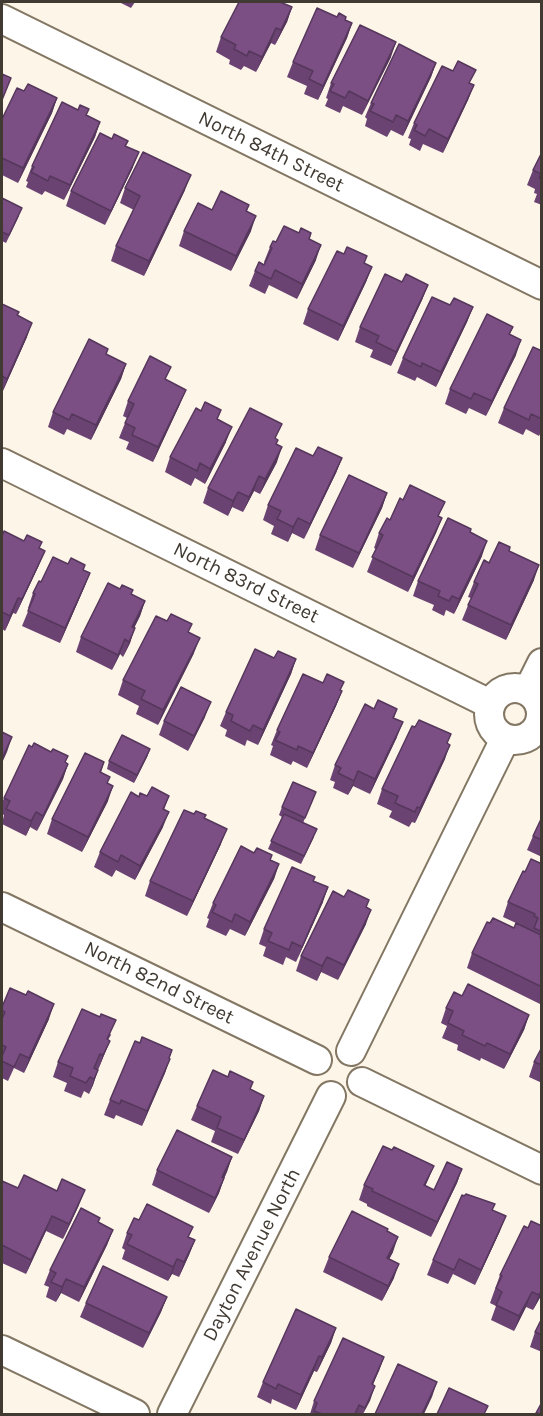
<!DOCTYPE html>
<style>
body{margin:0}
#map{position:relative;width:543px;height:1416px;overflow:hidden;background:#fef5e9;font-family:Karla,sans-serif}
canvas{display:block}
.frame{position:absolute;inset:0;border:3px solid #403a32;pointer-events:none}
</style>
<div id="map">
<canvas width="543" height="1416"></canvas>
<div class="frame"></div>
</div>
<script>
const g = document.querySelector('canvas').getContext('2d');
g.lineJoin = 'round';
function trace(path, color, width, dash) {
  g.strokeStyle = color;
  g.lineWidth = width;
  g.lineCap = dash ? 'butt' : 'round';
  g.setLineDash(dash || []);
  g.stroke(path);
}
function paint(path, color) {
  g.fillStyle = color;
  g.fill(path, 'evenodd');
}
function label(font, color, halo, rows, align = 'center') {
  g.font = font + ' Karla,sans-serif';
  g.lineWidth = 6;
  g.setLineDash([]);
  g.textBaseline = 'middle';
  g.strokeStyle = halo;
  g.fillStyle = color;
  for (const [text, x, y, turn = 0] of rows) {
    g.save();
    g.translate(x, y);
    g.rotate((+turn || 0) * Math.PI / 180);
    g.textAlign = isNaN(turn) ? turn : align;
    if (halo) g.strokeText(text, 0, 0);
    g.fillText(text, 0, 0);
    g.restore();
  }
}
const street = new Path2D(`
 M2 19 542 285
 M2 463 490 704
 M489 714a26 26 0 1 1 52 0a26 26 0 1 1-52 0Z
 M528 691 542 663
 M2 907 317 1060
 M351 1051 505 739
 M362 1082 542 1170
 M2 1350 135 1414
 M172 1414 331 1096`);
const wall = new Path2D(`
 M119 2H135L131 8Z
 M292 7 287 22 275 45 271 43 256 72 244 66 241 70 229 64 230 60 216 52 221 37Z
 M345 20 352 23 347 38 318 100 304 94 307 86 287 77 293 62Z
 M391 57 362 115 343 106 340 113 325 106 328 99 326 98 331 83Z
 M436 63 431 77 403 136 391 130 387 137 365 126 367 119 365 117 371 103Z
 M471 84 474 85 468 100 443 153 423 144 420 151 409 145 411 139 408 138 414 123Z
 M24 91 57 98 52 113 18 183 2 175V119Z
 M87 115 100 122 95 137 64 200 45 191 42 195 26 187 28 182 26 181 32 166Z
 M112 139 128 141 126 146 133 167 105 225 66 206 71 191Z
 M542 152V205L534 202 537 194 534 193 535 189 527 185 533 170Z
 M125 188 185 190 144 276 111 261 116 246 134 210 120 203Z
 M2 198 19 216 6 243 2 241Z
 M249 205 247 211 251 231 231 271 179 246 184 231 212 210Z
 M309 239 316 260 297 299 269 285 265 294 249 286 255 271 264 265 265 263 264 262 270 247 276 242Z
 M364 263 372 267 366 282 338 341 303 324 308 309Z
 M402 282 428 285 422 300 391 366 370 357 373 350 355 342 360 327Z
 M2 304 18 315 27 337 2 393Z
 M450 305 473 307 467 322 436 387 417 377 415 381 397 373 403 358Z
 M513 327 510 334 516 355 486 416 469 408 466 414 445 404 450 389Z
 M108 349 106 354 126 364 121 379 91 440 67 429 64 435 48 427 53 412Z
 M542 351V430L539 436 526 429 523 435 498 423 504 408Z
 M166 380 180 404 153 462 126 449 129 442 119 438 127 418 123 416 128 401Z
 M218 420 226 442 205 484 195 478 191 486 165 472 170 457Z
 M276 439 277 462 260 494 254 491 243 512 232 507 228 516 203 503 208 488Z
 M313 456 342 458 336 473 304 539 292 533 288 542 271 534 274 526 263 520 268 505Z
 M387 493 382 508 353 568 315 550 320 535Z
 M439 517 442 518 436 533 408 592 367 572 376 549 374 548 379 533 390 520Z
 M470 533 482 556 454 614 446 610 444 616 432 610 434 605 413 596 418 581Z
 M2 536 40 548 39 565 16 614 13 613 5 631 2 629Z
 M509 551 534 580 506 640 462 620 471 598 468 597 474 582 489 563Z
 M83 570 90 573 84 588 60 643 22 626 29 609 28 608 33 593 41 582Z
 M131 594 145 601 140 616 134 628 130 643 123 657 120 654 112 670 76 652 81 637Z
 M167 621 189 633 194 653 158 725 136 714 139 706 118 695 123 680Z
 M274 658 296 659 291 674 258 745 247 740 245 746 225 736 227 730 220 726 226 712Z
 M341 691H342L336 706 307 768 293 761 291 765 270 755 273 746 271 745 277 730Z
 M374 709H397L394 718 397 737 370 794 353 786 348 795 333 788 335 782 330 780 335 765Z
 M205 717 188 751 159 735 164 721Z
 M451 734 447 743 445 759 415 823 412 822 409 827 389 817 392 811 377 804 382 789Z
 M150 749 147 757 134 783 107 769 109 761Z
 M65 762 68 764 63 779 37 831 30 827 26 836 2 824 4 815 2 814V803L4 798Z
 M104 762 101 773 108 784V801L82 852 47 834 52 819Z
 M316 792 303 823 314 837 301 864 268 849 282 817 279 815 282 807Z
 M169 796 164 810 163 827 135 880 116 870 112 877 94 867 100 852 139 797Z
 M542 817V857L527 850 533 836Z
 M205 819 221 844 187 916 145 896 150 881Z
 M271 860 279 864 274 879 245 936 230 929 226 936 206 927 209 919 207 918 213 903Z
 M542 864V1001L540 1004 467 968 472 953 490 923 514 928 516 923 503 917 508 902 525 872Z
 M313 881 323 902 296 962 286 957 283 965 263 956 266 947 259 944 264 929Z
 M367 907 366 924 338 980 321 972 317 981 296 971 301 956Z
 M462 996 529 1015 524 1030 504 1069 481 1058 480 1061 457 1050 458 1045 442 1038 447 1026 441 1023 446 1008Z
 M2 1007 49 1019 24 1073 14 1068 8 1081 2 1078Z
 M100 1017 111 1035 108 1040 110 1041 98 1070 93 1085 89 1094 84 1091 81 1098 64 1091 67 1083 53 1077 58 1062Z
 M140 1043 172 1050 165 1073 142 1126 116 1115 114 1119 104 1115 110 1100Z
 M542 1047V1083L529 1077 534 1062Z
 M228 1077 253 1082 250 1089 264 1096 259 1111 238 1154 211 1142 215 1131 191 1120 197 1106Z
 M232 1157 219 1193 209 1213 152 1185 157 1170Z
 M434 1166 425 1186 434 1190 462 1169 457 1183 431 1237 367 1206V1204L359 1200 364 1185Z
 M2 1181 18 1188 79 1205 63 1239 46 1231 26 1274 2 1263Z
 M492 1210 500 1231 475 1285 453 1274 448 1284 427 1275 433 1260Z
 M100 1218 98 1223 113 1230 107 1245 79 1302 61 1293 56 1302 46 1297 49 1287 44 1285 50 1270Z
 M139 1220 195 1240 189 1255 179 1277 172 1274 168 1281 122 1259 125 1250 122 1248 127 1233Z
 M387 1231 393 1252 389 1259 394 1278 382 1301 323 1272 329 1257Z
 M500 1275 542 1294 533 1310 526 1307 514 1331 491 1320 496 1306 490 1303Z
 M167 1297 161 1312 143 1348 80 1317 86 1303Z
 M542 1318V1352L530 1347 535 1332Z
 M336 1328 331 1343 317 1372 314 1371 296 1410 272 1399 271 1404 257 1397 263 1382Z
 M384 1357 373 1385 375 1386 363 1414H310L314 1401Z`);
const shadedWall = new Path2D(`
 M292 7 287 22 275 45 281 30Z
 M352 23 347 38 318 100 323 86Z
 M276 28 271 43 256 72 262 57Z
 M396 42 391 57 362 115 368 101Z
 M436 63 431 77 403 136 408 121Z
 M474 85 468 100 443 153 448 139Z
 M57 98 52 113 18 183 23 168Z
 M100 122 95 137 64 200 70 185Z
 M139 152 133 167 105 225 111 211Z
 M191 175 185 190 144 276 149 261Z
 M256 216 251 231 231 271 236 256Z
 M321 245 316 260 297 299 302 284Z
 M372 267 366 282 338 341 343 326Z
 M428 285 422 300 391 366 396 352Z
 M473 307 467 322 436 387 441 372Z
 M32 323 27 337 2 393 7 379Z
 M521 340 516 355 486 416 492 401Z
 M126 364 121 379 91 440 96 425Z
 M186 390 180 404 153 462 158 447Z
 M232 427 226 442 205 484 210 469Z
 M282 447 277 462 260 494 265 479Z
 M342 458 336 473 304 539 310 524Z
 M259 476 254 491 243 512 249 497Z
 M238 492 232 507 228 516 233 501Z
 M387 493 382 508 353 568 359 553Z
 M298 518 292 533 288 542 293 527Z
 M442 518 436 533 408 592 413 577Z
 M487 541 482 556 454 614 459 599Z
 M45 551 39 565 16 614 22 599Z
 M539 565 534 580 506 640 511 625Z
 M90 573 84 588 60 643 65 628Z
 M18 598 13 613 5 631 10 616Z
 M145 601 140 616 127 642 132 627Z
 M135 628 130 643 123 657 129 642Z
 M200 638 194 653 158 725 163 710Z
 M125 639 120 654 112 670 118 655Z
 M296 659 291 674 258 745 263 730Z
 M342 691 336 706 307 768 313 753Z
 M211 702 205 717 188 751 194 736Z
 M403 722 397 737 370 794 375 779Z
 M12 737 7 752 2 763V758Z
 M450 745 445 759 415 823 420 808Z
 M150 749 147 757 134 783 137 775Z
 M68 764 63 779 37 831 43 816Z
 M358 771 353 786 348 795 354 781Z
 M113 786 108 801 82 852 88 837Z
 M36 812 30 827 26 836 31 821Z
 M169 812 163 827 135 880 140 866Z
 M227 829 221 844 187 916 193 901Z
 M279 864 274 879 245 936 250 922Z
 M328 887 323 902 296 962 302 947Z
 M371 910 366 924 338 980 344 965Z
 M327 957 321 972 317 981 322 966Z
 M54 1004 49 1019 24 1073 29 1058Z
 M529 1015 524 1030 504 1069 510 1054Z
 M110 1041 104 1055 98 1070 103 1055Z
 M170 1059 165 1073 142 1126 147 1111Z
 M98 1070 93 1085 89 1094 94 1079Z
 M264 1096 259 1111 238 1154 244 1140Z
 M232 1157 227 1172 217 1192 222 1177Z
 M434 1166 428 1180 419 1200 424 1185Z
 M462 1169 457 1183 431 1237 437 1222Z
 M224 1178 219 1193 209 1213 215 1198Z
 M85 1190 79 1205 63 1239 69 1224Z
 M52 1216 46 1231 26 1274 31 1260Z
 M506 1216 500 1231 475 1285 481 1270Z
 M113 1230 107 1245 79 1302 84 1287Z
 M398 1237 393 1252 382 1273 387 1258Z
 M195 1240 189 1255 179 1277 184 1262Z
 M177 1259 172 1274 168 1281 173 1267Z
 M399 1264 394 1278 382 1301 388 1286Z
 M66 1279 61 1293 56 1302 62 1287Z
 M542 1290V1294L533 1310 539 1295Z
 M532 1292 526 1307 514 1331 519 1316Z
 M167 1297 161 1312 143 1348 149 1333Z
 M336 1328 331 1343 317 1372 322 1357Z
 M319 1356 314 1371 296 1410 301 1395Z
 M384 1357 379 1371 366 1399 372 1384Z
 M437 1382 432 1397 424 1414H422Z
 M375 1386 370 1401 363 1414 365 1408Z`);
const building = new Path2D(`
 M239 2H280L292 7 281 30 276 28 262 57 249 51 247 56 234 49 236 45 221 37Z
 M317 8 337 17 339 13 346 17 345 20 352 23 323 86 309 79 313 71 293 62Z
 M360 25 396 42 368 101 349 91 345 98 330 91 334 84 331 83Z
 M399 44 436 63 408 121 396 115 393 122 370 111 374 104 371 103Z
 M458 61 476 70 469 83 474 85 448 139 429 129 425 136 414 130 417 125 414 123 442 66 453 71Z
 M2 74 11 78 2 100Z
 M28 84 57 98 23 168 2 158V159V119L17 88 24 91Z
 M62 102 78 110 80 105 89 109 86 115 100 122 70 185 50 176 48 181 31 172 34 167 32 166Z
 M100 133 112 139 114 134 128 141 125 146 139 152 111 211 71 191Z
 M143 152 191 175 149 261 116 246 140 196 125 188Z
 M542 152V179L539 178 541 174 533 170Z
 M221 191 249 205 246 211 256 216 236 256 184 231 198 203 212 210Z
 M2 198 22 208 9 235 2 232Z
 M284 226 299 233 301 228 311 233 309 239 321 245 302 284 275 270 271 279 255 271 259 262 264 265 272 248 270 247 273 241 276 242Z
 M347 247 367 256 364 263 372 267 343 326 308 309 337 251 344 254Z
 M385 274 402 282 406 274 428 285 396 352 376 342 379 336 360 327Z
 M432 297 450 305 454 298 473 307 441 372 422 363 421 367 403 358Z
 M2 304 19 312 17 315 32 323 7 379 2 376Z
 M487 314 513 327 509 334 521 340 492 401 474 393 471 399 450 389Z
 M89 339 108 349 106 354 126 364 96 425 72 414 69 420 53 412Z
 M533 347 542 351V419L531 414 529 420 504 408Z
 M150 356 171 367 165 379 186 390 158 447 132 435 135 428 125 423 134 404 128 401Z
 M205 402 221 410 217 419 232 427 210 469 200 463 197 471 170 457 196 408 201 411Z
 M250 408 282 424 275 438 278 440 276 444 282 447 265 479 259 476 249 497 238 492 233 501 208 488Z
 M318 447 342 458 310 524 298 518 293 527 277 519 281 511 268 505 296 448 313 456Z
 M349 475 387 493 359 553 320 535Z
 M410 485 445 502 438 516 442 518 413 577 372 557 383 535 379 533 387 518 390 520 400 498 403 500Z
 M448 518 471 529 470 532 487 541 459 599 452 596 449 601 438 596 440 591 418 581Z
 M4 531 24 541 27 535 42 542 39 548 45 551 22 599 18 598 10 616 2 612V536Z
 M499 542 510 547 509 551 539 565 511 625 468 605 478 584 474 582 484 560 489 563Z
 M53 557 68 564 71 558 85 565 83 570 90 573 65 628 28 611 35 594 33 593 39 581 41 582Z
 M108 583 120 589 122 585 133 590 131 594 145 601 132 627 135 628 129 642 125 639 118 655 81 637Z
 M171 614 192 624 188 632 200 638 163 710 141 699 145 691 123 680 156 616 167 621Z
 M255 649 274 658 278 651 296 659 263 730 253 725 250 731 231 721 233 715 226 712Z
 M303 674 323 683 327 674 344 682 340 690 342 691 313 753 298 746 297 750 275 740 280 732 277 730Z
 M181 687 211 702 194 736 164 721Z
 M378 700 397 709 393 718 403 722 375 779 358 771 354 781 338 773 341 768 335 765 365 704 374 709Z
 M419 720 451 734 447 743 450 745 420 808 417 807 415 812 395 803 398 796 382 789 412 726 415 727Z
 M2 732 12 737 2 758Z
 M122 735 150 749 137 775 109 761Z
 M34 743 51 752 53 749 68 756 65 762 68 764 43 816 36 812 31 821 6 809 10 801 4 798 29 745 32 747Z
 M85 753 104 762 100 772 110 777 107 783 113 786 88 837 52 819Z
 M293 782 316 792 305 818 282 807Z
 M152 787 169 796 163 809 169 812 140 866 121 855 118 862 100 852 131 792 139 797 140 793 147 796Z
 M184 810 194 814 196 811 206 815 204 818 227 829 193 901 150 881Z
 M284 814 317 829 304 856 271 841Z
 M542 817V840L533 836Z
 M241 846 254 853 257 848 272 855 270 860 279 864 250 922 235 914 232 922 212 912 216 905 213 903Z
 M531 859 542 864V932L534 928 538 918 534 916 535 914 508 902 523 871 525 872Z
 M292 867 315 877 313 881 328 887 302 947 292 942 289 950 268 941 272 933 264 929Z
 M348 890 369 900 366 907 371 910 344 965 327 957 322 966 301 956 333 891 344 897Z
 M493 918 514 928 516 923 541 935 540 937 542 938V987L472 953 487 922 490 923Z
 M468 984 529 1015 510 1054 487 1043 485 1046 462 1035 464 1031 448 1023 453 1011 446 1008 454 992 462 996Z
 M10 988 26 995 28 991 54 1004 29 1058 20 1054 14 1067 2 1061V1056L6 1047 2 1045V1019L5 1012 2 1010V1007Z
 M82 1009 100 1017 101 1014 116 1020 107 1039 110 1041 103 1055 100 1054 94 1068 98 1070 94 1079 90 1077 86 1083 70 1076 73 1068 58 1062Z
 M142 1037 172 1050 169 1058 170 1059 147 1111 121 1100 120 1104 110 1100 135 1041 140 1043Z
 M542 1047V1065L534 1062Z
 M213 1070 228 1077 230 1071 253 1082 250 1089 264 1096 244 1140 217 1128 221 1117 197 1106Z
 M177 1130 232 1157 222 1177 224 1178 215 1198 157 1170Z
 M383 1146 392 1150 394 1147 434 1166 424 1185 434 1190 447 1162 462 1169 437 1222 372 1191 373 1189 364 1185Z
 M24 1175 57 1191 62 1179 85 1190 69 1224 52 1216 31 1260 2 1245V1181L18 1188Z
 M466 1194 495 1204 492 1210 506 1216 481 1270 459 1259 454 1270 433 1260 462 1195 464 1196Z
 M147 1204 193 1227 188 1237 195 1240 184 1262 177 1259 173 1267 127 1244 132 1235 127 1233 134 1218 139 1220Z
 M81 1208 100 1218 98 1222 113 1230 84 1287 66 1279 62 1287 51 1282 56 1273 50 1270Z
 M352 1211 388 1229 387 1231 398 1237 387 1258 399 1264 388 1286 329 1257Z
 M531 1221 542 1226V1290L539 1295 532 1292 519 1316 496 1305 502 1292 496 1288 502 1276 500 1275 524 1226 528 1228Z
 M103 1266 167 1297 149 1333 86 1303Z
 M296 1309 336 1328 322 1357 319 1356 301 1395 278 1384 276 1389 263 1382Z
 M542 1318V1335L535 1332Z
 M343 1338 384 1357 372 1384 375 1386 365 1408 359 1405 355 1414H322L314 1411 317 1403 314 1401Z
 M398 1364 437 1382 422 1414H375Z
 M449 1388 488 1406 484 1414H437Z
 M542 1402V1414H540L536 1413Z`);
const streetNames = [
 ["North 84th Street",271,152,26],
 ["North 83rd Street",246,583,26],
 ["North 82nd Street",159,983,26],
 ["Dayton Avenue North",252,1255,-63]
];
trace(street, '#837763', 32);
trace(street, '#fff', 28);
paint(wall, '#6a4372');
paint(shadedWall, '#56375c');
paint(building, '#7b4e84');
trace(building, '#56375c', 1.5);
label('20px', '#403a32', '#fff', streetNames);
</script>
